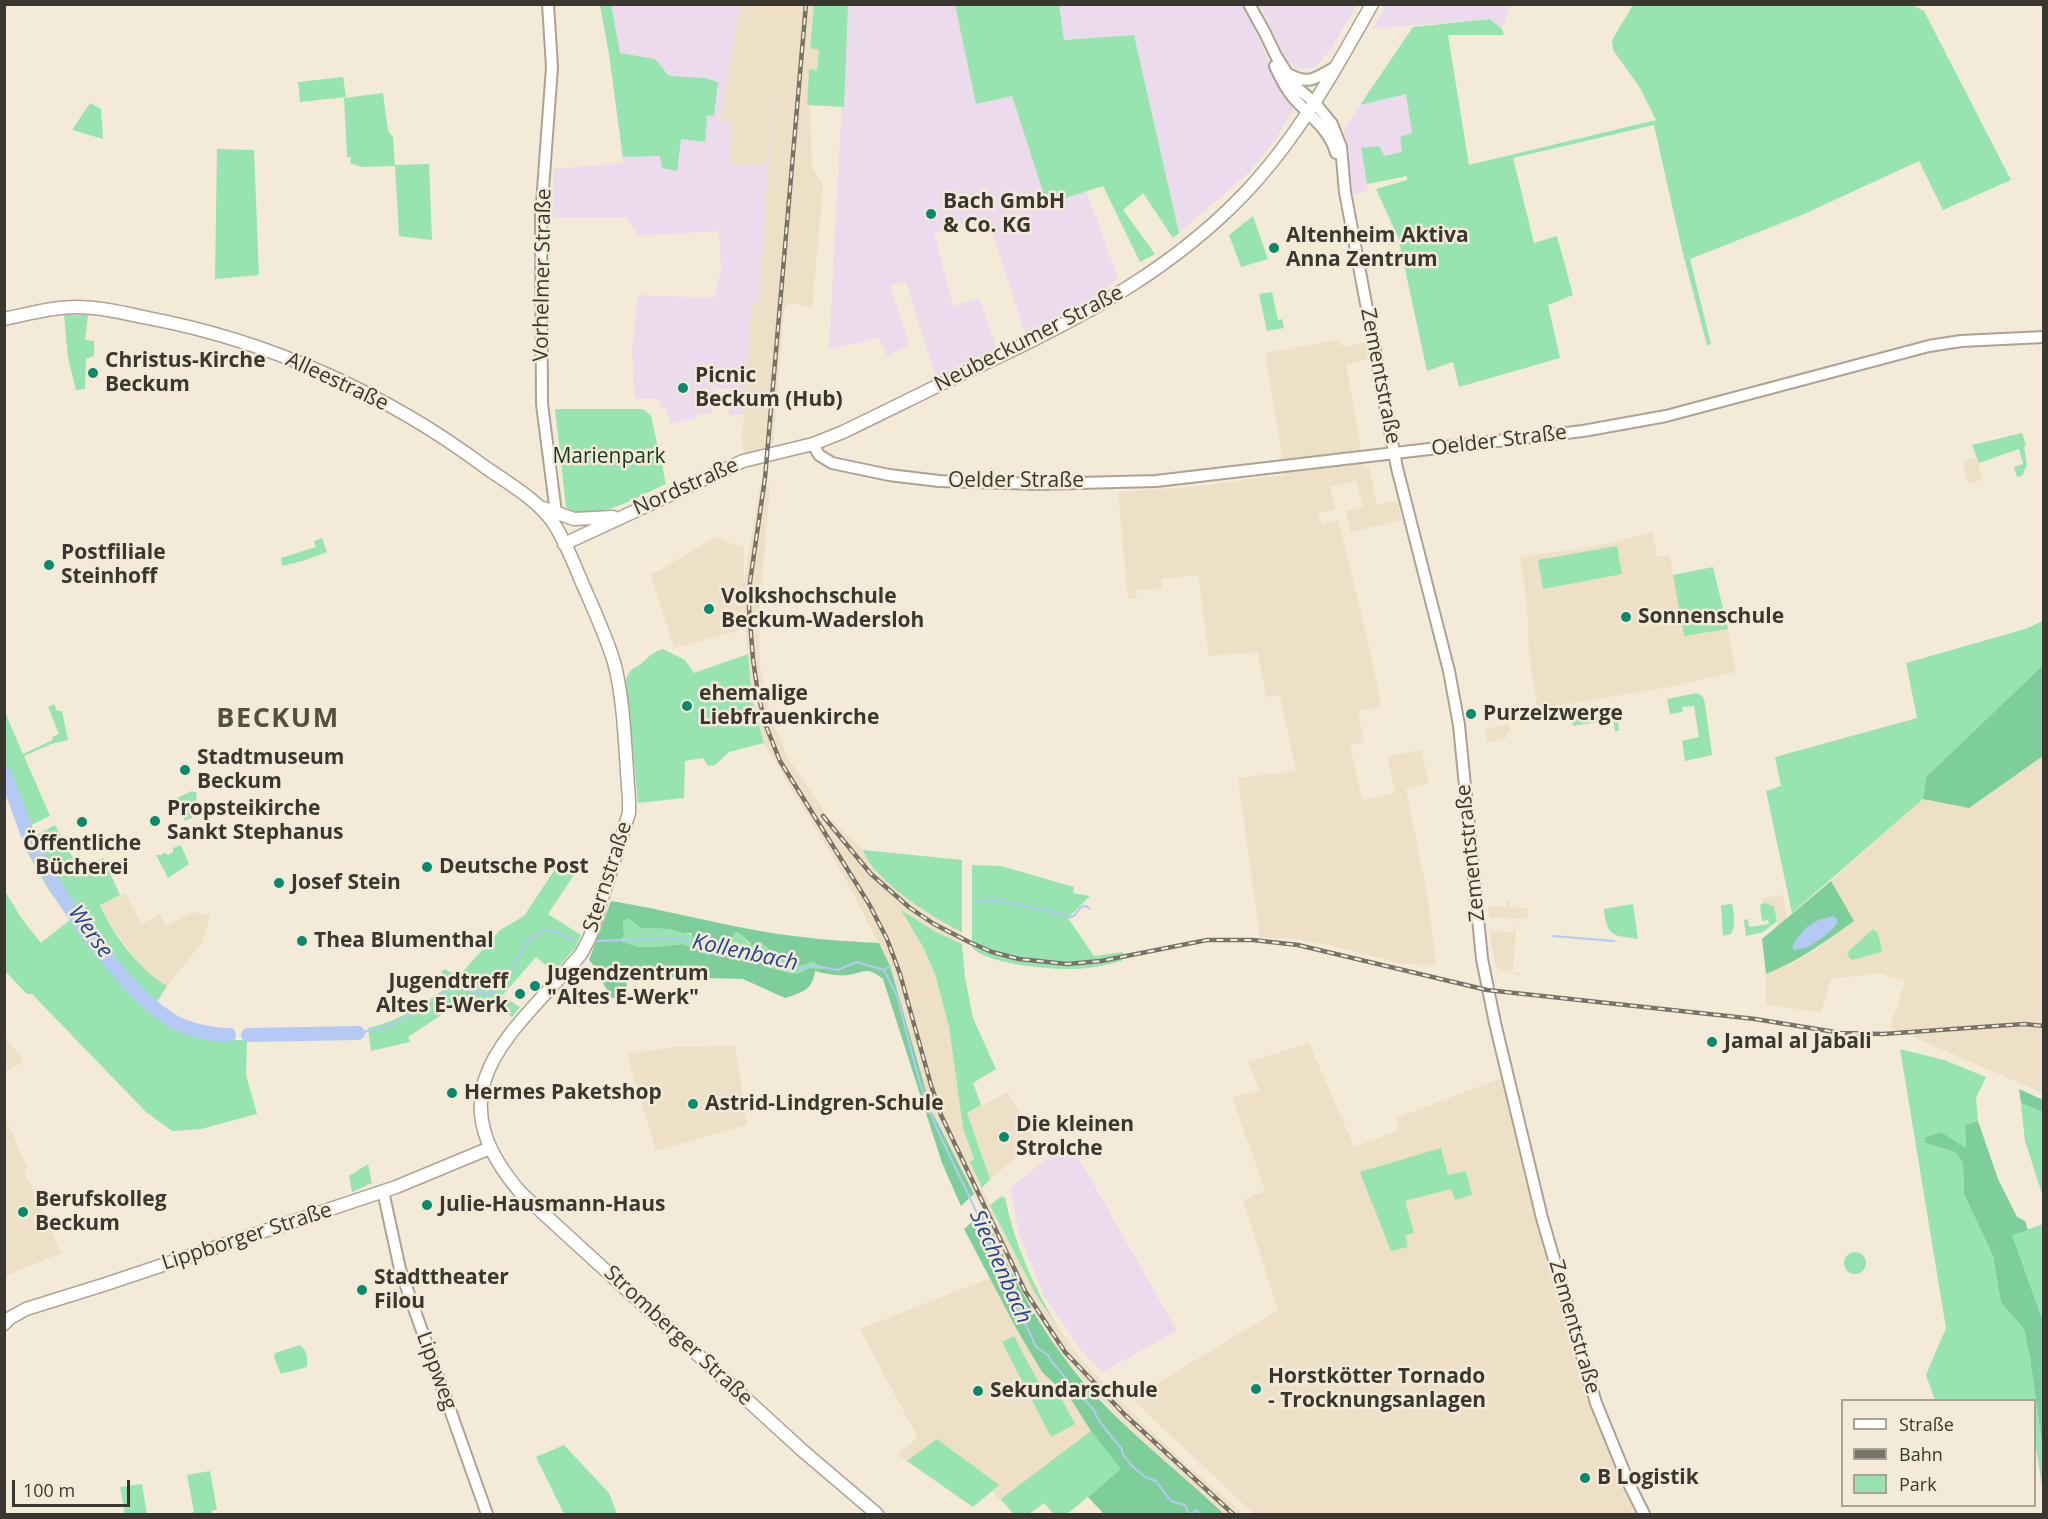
<!DOCTYPE html>
<meta charset="utf-8">
<style>
body{margin:0}
#map{position:relative;width:2048px;height:1519px;overflow:hidden;background:#f4ead8;font-family:"Open Sans",sans-serif}
canvas{display:block}
.frame{position:absolute;inset:0;border:6px solid #3a3730;pointer-events:none}
.legend{position:absolute;left:1841px;top:1399px;width:195px;height:108px;box-sizing:border-box;background:#f4ead8;border:2px solid #aaa295;margin:0;padding:8px 10px;list-style:none;font-size:18px;color:#3a3730}
.legend li{display:flex;align-items:center;gap:12px;height:30px}
.legend b{width:30px;border:2px solid #aaa295}
.scale{position:absolute;left:12px;top:1480px;width:118px;height:27px;box-sizing:border-box;border:3px solid #3a3730;border-top:0;padding-left:8px;font-size:18px;line-height:21px;white-space:nowrap;color:#3a3730;-webkit-text-stroke:4px #f4ead8;paint-order:stroke}
</style>
<div id="map">
<canvas width="2048" height="1519"></canvas>
<div class="frame"></div>
<ul class="legend">
<li><b style="height:8px;background:#fff"></b>Straße</li>
<li><b style="height:8px;background:#787368"></b>Bahn</li>
<li><b style="height:16px;background:#97e4b1"></b>Park</li>
</ul>
<div class="scale">100 m</div>
</div>
<script>
const g = document.querySelector('canvas').getContext('2d');
g.lineJoin = 'round';
function paint(path, color) {
  g.fillStyle = color;
  g.fill(path, 'evenodd');
}
function trace(path, color, width, dash) {
  g.strokeStyle = color;
  g.lineWidth = width;
  g.lineCap = dash ? 'butt' : 'round';
  g.setLineDash(dash || []);
  g.stroke(path);
}
function label(font, color, halo, rows, align = 'center') {
  g.font = font + ' "Open Sans",sans-serif';
  g.lineWidth = 5;
  g.setLineDash([]);
  g.textBaseline = 'middle';
  g.strokeStyle = halo;
  g.fillStyle = color;
  for (const [text, x, y, turn = 0] of rows) {
    g.save();
    g.translate(x, y);
    g.rotate((+turn || 0) * Math.PI / 180);
    g.textAlign = isNaN(turn) ? turn : align;
    if (halo) g.strokeText(text, 0, 0);
    g.fillText(text, 0, 0);
    g.restore();
  }
}
const commercial = new Path2D(`
 M600 5H780L759 304 752 303 745 414 729 415V389L714 388 712 413 697 414V418L670 424 666 407 661 408 659 399H635L632 352 638 295 714 298 721 270 719 231 639 236 626 217H552L554 169 623 163 609 54Z
 M847 5H955L976 104 1012 96 1047 203 1086 191 1118 278 1081 306 1025 333 988 221 934 233 953 306 979 298 997 348 936 377 906 282 890 285 909 345 887 356 879 338 829 349Z
 M1059 5H1244L1274 74 1293 110 1273 143 1249 172 1179 233 1134 35 1064 40Z
 M1260 5H1357L1328 53 1317 65 1310 68 1297 69 1285 58Z
 M1386 5H1510L1502 29 1490 19 1373 29Z
 M1406 94 1413 133 1402 152 1384 156 1361 148 1368 191 1353 194 1344 129 1360 105Z
 M1069 1141 1177 1331 1102 1372 1081 1350 1044 1295 1020 1237 1010 1188Z`);
const built = new Path2D(`
 M740 5H814L810 48 819 50 817 70 809 69 807 104 810 108 812 166 823 187 812 307 788 303 784 310 773 446 744 453 742 441 752 303H759L776 60 766 166 729 164 732 122 720 121Z
 M1337 340 1340 345 1346 346 1365 343 1368 359 1346 364 1364 467 1369 466 1377 505 1397 500 1402 520 1351 532 1346 511 1363 506 1356 481 1330 487 1335 509 1318 513 1322 524 1338 520 1372 658 1381 707 1358 711 1364 742 1350 745 1362 800 1395 793 1387 756 1421 750 1429 783 1406 789 1427 893 1436 965 1402 964 1329 945 1286 938H1260L1238 778 1296 771 1280 695 1266 697 1258 652 1209 656 1198 575 1161 579 1162 588 1136 590 1137 598 1128 599 1118 492 1190 487 1285 475 1265 353Z
 M1977 457 1982 480 1968 484 1963 461Z
 M760 486H770L759 613 760 666 771 717 788 758 828 817 863 850 866 857 945 924 962 932V944L936 932 922 945 935 974 949 1027 963 1128 974 1160 970 1162 982 1188 1036 1295 1076 1353 1120 1401 1185 1463 1244 1514H1224L1124 1424 1062 1356 1028 1302 932 1112 890 966 844 876 764 743 752 699 745 623 744 629 674 648 650 573 660 570 717 536 720 539 737 546 744 545V602V582Z
 M1653 532 1657 556H1670L1684 636 1728 629 1736 672 1664 688 1537 709 1529 653 1527 604 1520 557 1607 544Z
 M1509 724 1511 732 1508 733 1505 739 1487 742 1485 729Z
 M2043 756V1093L1890 1027 1905 982 1879 973 1831 979 1821 1012 1766 1005V974L1791 964 1817 949 1853 921 1831 881 1923 799 1969 808Z
 M125 893 141 924 160 914 165 926 194 912 210 916 202 943 167 986 153 978 142 969 105 916 100 905Z
 M1783 895 1787 918 1778 926 1774 906 1764 903 1763 898Z
 M1508 900H1510V907L1528 908 1527 919 1490 918 1487 906 1507 907Z
 M1489 924 1491 931 1514 932V925H1516L1513 972 1519 973 1520 976 1498 968 1494 963Z
 M4 1035 24 1062 5 1071H4Z
 M1309 1043 1354 1147 1399 1130 1396 1118 1504 1077 1593 1402 1639 1514H1254L1132 1399 1278 1310 1243 1200 1265 1191 1232 1097 1259 1090 1248 1062Z
 M735 1046 747 1125 656 1151 627 1054 673 1047Z
 M1008 1092 1035 1142 990 1179 967 1113Z
 M4 1115 28 1169 24 1171 61 1253 5 1276Z
 M990 1278 1017 1330 1042 1372 1070 1398 1091 1431 1122 1469 1066 1514H1054L1044 1503 1029 1514H1013L992 1491 973 1507 897 1454 918 1438 860 1329Z`);
const green = new Path2D(`
 M600 5H611L620 53 655 59 669 76 705 78 718 82 714 116 707 115 705 142 681 139 677 171 662 168 660 156 623 157 609 54Z
 M814 5H848L844 107 807 105 809 69 817 70 819 50 810 48Z
 M955 5H1059L1064 40 1134 35 1179 233 1173 238 1143 193 1123 210 1155 254 1140 262 1103 186 1047 204 1012 96 976 104Z
 M1633 5H1912L1924 11 2011 180 1943 210 1919 161 1802 215 1690 259 1711 344 1707 345 1682 250 1654 125 1513 158 1534 243 1557 236 1573 295 1548 305 1560 358 1459 387 1453 362 1427 371 1398 237 1376 189 1407 180V176L1367 184 1361 148 1379 146 1384 156 1402 152 1400 137 1412 133 1406 94 1360 105 1413 27 1490 19 1502 29 1504 35H1448L1469 165 1656 120 1640 88 1613 50 1612 40Z
 M343 77 346 97 300 102 298 82Z
 M383 93 388 131 393 137 395 165 429 164 432 240 399 236 395 166 362 167 350 163 351 157H347L344 98Z
 M90 103 101 109 103 139 72 130Z
 M217 149 254 150 259 275 215 279Z
 M1253 216 1268 259 1241 267 1229 235Z
 M1272 292 1278 320 1282 319 1284 328 1267 331 1259 294Z
 M64 315H88L85 340 94 341V356L86 359 85 389 76 390 68 358Z
 M555 409H643L651 416 666 484C637 497 608 515 575 515L566 507Z
 M2022 433 2026 445 2024 446 2027 465 2022 476 2017 477 2014 467 2023 464 2019 449 1979 463 1972 445Z
 M322 538 327 552 306 560 282 566 281 558 316 547 314 541Z
 M1617 546 1622 574 1543 589 1538 560Z
 M1713 567 1728 629 1684 636 1673 575Z
 M2043 621V665L1926 777 1923 799 1792 913 1766 791 1781 786 1775 757 1917 718 1906 663 2025 629Z
 M663 649 685 660 694 673 748 654 752 699 764 743 729 752 715 765 708 766 703 758 685 761 684 798 638 803 626 679C632 665 635 670 643 662 651 655 652 653 663 649Z
 M1697 693 1703 697 1705 704 1712 755 1685 761 1682 741 1699 737 1694 706 1682 707 1683 712 1670 714 1667 699Z
 M54 704 57 711H62L68 740 51 744 24 756 50 816 25 828 5 782V712L23 754 53 740 52 737 59 734 48 707Z
 M1577 713 1579 719 1617 713 1619 731H1615L1613 719 1573 726 1571 714Z
 M192 791 197 793 194 817 185 821 175 799Z
 M55 825 79 869 103 858 120 895 100 905C111 932 141 972 167 986L150 1013C182 1027 212 1041 247 1040L246 1075 257 1114 201 1129 172 1131 146 1112 32 994H27L5 971V894L6 893 22 919 41 943 71 919 50 892 22 843Z
 M181 845 189 864 168 878 156 855H162L164 852 168 855 173 852V848Z
 M863 850 962 860V932C933 918 874 881 863 850Z
 M559 863 576 872 548 914 581 935 575 948 554 972 536 957 502 996 520 1007 512 1017 491 1001 465 999 408 1037 410 1042 371 1051 368 1028C402 1020 422 1005 450 985L441 972 445 969 458 977 500 930 524 916Z
 M972 865 1001 866 1074 887 1073 893 1090 896 1068 918 1094 956 1123 952 1122 961C1107 965 1091 968 1076 969 1054 970 984 964 972 947Z
 M1764 903 1774 906 1777 921 1763 932 1746 936 1744 920 1748 919 1749 927 1769 924 1768 920 1762 921 1760 905Z
 M1633 904 1638 939C1612 935 1607 937 1604 909Z
 M1732 904C1734 914 1736 925 1731 934L1723 936 1721 905Z
 M901 910 936 932 962 944 965 977 973 1018 996 1069 973 1083 981 1105 967 1113 990 1179 982 1188 970 1162 974 1159 963 1128 949 1027 935 974 922 945Z
 M627 919 631 920 641 928 670 929 692 935 737 932 743 936 749 944 760 942 806 963 812 962 826 968 822 969 809 968 800 973 793 974 767 967 753 958H747L739 955H727L682 944 655 947H639L623 942 621 938 624 936 623 922Z
 M1873 929 1878 933 1882 950 1881 952 1852 960 1847 955 1849 951Z
 M1900 1049 1944 1060 1986 1077 1976 1098 1978 1121 1965 1125 1966 1148 1941 1132 1924 1139 1925 1143 1955 1152 1963 1163 1964 1194 1993 1256 2001 1303 2024 1329 2030 1358 2043 1450V1492L2035 1442 2034 1400H1935L1926 1375 1946 1328Z
 M2021 1103 2043 1112V1197L2025 1141Z
 M1441 1148 1448 1175 1466 1171 1472 1195 1455 1200 1451 1189 1405 1201 1414 1233 1405 1235 1408 1247 1391 1251 1360 1172Z
 M368 1164 372 1183 352 1192 349 1176Z
 M1002 1196 1005 1198C1015 1245 1033 1286 1058 1327L1036 1295 990 1205Z
 M2043 1224V1321L2012 1235Z
 M1844 1263a11 11 0 1 1 22 0a11 11 0 1 1-22 0Z
 M1014 1336 1044 1393 1055 1387 1075 1424 1051 1437 1002 1342Z
 M300 1345C307 1351 308 1358 307 1367L281 1374 274 1358 275 1353Z
 M1091 1431 1122 1469 1067 1514H1054L1044 1503 1029 1514H1014L1001 1499Z
 M937 1439 999 1485 973 1507 907 1461Z
 M564 1445 609 1493 617 1514H564L536 1457Z
 M210 1471 217 1510H212L213 1514H189L194 1512 187 1475Z
 M142 1484 147 1514H125L120 1487Z`);
const forest = new Path2D(`
 M2043 665V756L1969 808 1923 799 1926 777Z
 M1831 881 1854 921C1825 942 1799 961 1766 974L1762 939Z
 M611 901C661 909 710 922 760 931 799 938 839 941 879 943L890 966 932 1112 974 1194 961 1206 942 1163 883 979C867 966 865 972 848 975 836 976 826 974 815 971 812 991 803 992 785 998L743 979 626 976 628 998H612C603 986 599 970 589 960ZM627 919 631 920 641 928 670 929 683 933H691L693 937 728 943 731 941 734 933 737 932 743 936 752 945 760 942C773 950 785 969 803 965 806 964 809 962 812 962L825 968 822 969 809 968 800 973 793 974 767 967 753 958H747L739 955H727L682 944 655 947H639L623 942 621 939 624 936 623 922Z
 M2019 1089 2043 1100V1112L2021 1103Z
 M1978 1121 1998 1179 2017 1217 2025 1221 2028 1230 2012 1235 2043 1321V1450L2030 1358 2024 1329 2001 1303 1993 1256 1964 1194 1963 1163 1955 1152 1925 1143 1924 1138 1941 1132 1966 1148 1965 1125Z
 M983 1212C1006 1261 1029 1311 1062 1355 1106 1416 1170 1463 1224 1514H1104L1088 1497 1121 1469 1091 1431 1070 1398 1042 1372 1017 1330 964 1229Z`);
const water = new Path2D(`
 M1833 916 1837 919V924C1825 937 1813 947 1795 950L1792 947C1804 927 1810 921 1833 916Z`);
const stream = new Path2D(`
 M975 902 994 900 1054 912 1070 917 1074 916 1081 907 1086 906 1090 909
 M1553 936 1614 941
 M596 941 674 938 756 952 794 969 816 966 838 970 856 962 884 970 890 966
 M884 970 897 996 919 1080 936 1127 979 1217 994 1256 1036 1347 1048 1355 1051 1361 1064 1376 1069 1384 1095 1411 1096 1416 1106 1430 1122 1449V1453L1132 1466 1145 1477 1156 1481 1171 1501 1184 1505 1187 1508 1188 1514
 M358 1033 386 1027 405 1019 450 989 457 988 491 995C509 984 525 926 549 930 557 931 567 937 574 941
 M1190 1514 1197 1510 1199 1514`);
const river = new Path2D(`
 M4 773C15 796 21 819 31 842 55 892 121 988 168 1018 184 1029 209 1035 229 1035
 M248 1035 358 1033`);
const tertiary = new Path2D(`
 M548 4 552 67 541 217 542 404 556 513
 M1249 4 1265 33 1276 56 1295 86 1314 102 1332 124 1341 147 1345 192 1397 468 1449 671 1459 725 1482 959 1495 1023 1542 1218 1596 1403 1630 1486 1644 1514
 M1275 66C1280 77 1285 87 1292 96 1308 115 1329 128 1336 153
 M1290 75C1310 86 1319 76 1337 66
 M813 444 819 455 832 463 889 475 939 481 1039 484 1156 481 1583 431 1666 416 1929 346 1961 341 2044 337
 M383 1191 400 1269 487 1514`);
const secondary = new Path2D(`
 M4 319C28 314 52 307 76 307 100 307 124 313 148 318 269 341 386 393 485 467 508 483 536 499 552 521 564 538 572 559 580 578 592 606 605 633 614 662 625 703 625 755 629 798V813L590 937 581 954C512 1035 430 1088 521 1193L803 1451 877 1514
 M543 508 574 519 613 517
 M564 544 743 461 813 444 843 432C895 407 946 381 998 357 1090 313 1175 267 1246 192 1298 137 1335 70 1372 4
 M4 1324 10 1318 26 1309 103 1285 396 1187 490 1148`);
const rail = new Path2D(`
 M806 4 765 478 750 582 749 608 753 659 758 694 766 726 780 761 869 904 887 939 900 974 931 1085 941 1115 1025 1291 1065 1352 1125 1415 1233 1514
 M823 816 871 874 910 908 934 924 969 942 992 952 1019 959 1067 964 1101 961 1207 940H1253L1298 945 1487 990 1755 1019 1841 1033 1883 1034 2024 1024 2044 1026`);
const markers = [
 [931,214,6,"#07896d"],
 [1274,248,6,"#07896d"],
 [93,373,6,"#07896d"],
 [683,388,6,"#07896d"],
 [49,565,6,"#07896d"],
 [709,609,6,"#07896d"],
 [1626,617,6,"#07896d"],
 [687,706,6,"#07896d"],
 [1471,714,6,"#07896d"],
 [185,770,6,"#07896d"],
 [155,821,6,"#07896d"],
 [82,822,6,"#07896d"],
 [427,867,6,"#07896d"],
 [279,883,6,"#07896d"],
 [302,941,6,"#07896d"],
 [535,986,6,"#07896d"],
 [520,994,6,"#07896d"],
 [1712,1042,6,"#07896d"],
 [452,1093,6,"#07896d"],
 [693,1104,6,"#07896d"],
 [1004,1137,6,"#07896d"],
 [427,1205,6,"#07896d"],
 [23,1212,6,"#07896d"],
 [362,1290,6,"#07896d"],
 [1256,1389,6,"#07896d"],
 [978,1391,6,"#07896d"],
 [1585,1478,6,"#07896d"]
];
const poiNames = [
 ["Bach GmbH",943,202],
 ["& Co. KG",943,226],
 ["Altenheim Aktiva",1286,236],
 ["Anna Zentrum",1286,260],
 ["Christus-Kirche",105,361],
 ["Beckum",105,385],
 ["Picnic",695,376],
 ["Beckum (Hub)",695,400],
 ["Postfiliale",61,553],
 ["Steinhoff",61,577],
 ["Volkshochschule",721,597],
 ["Beckum-Wadersloh",721,621],
 ["Sonnenschule",1638,617],
 ["ehemalige",699,694],
 ["Liebfrauenkirche",699,718],
 ["Purzelzwerge",1483,714],
 ["Stadtmuseum",197,758],
 ["Beckum",197,782],
 ["Propsteikirche",167,809],
 ["Sankt Stephanus",167,833],
 ["Öffentliche",82,844,"center"],
 ["Bücherei",82,868,"center"],
 ["Deutsche Post",439,867],
 ["Josef Stein",291,883],
 ["Thea Blumenthal",314,941],
 ["Jugendzentrum",547,974],
 ["\"Altes E-Werk\"",547,998],
 ["Jugendtreff",508,982,"right"],
 ["Altes E-Werk",508,1006,"right"],
 ["Jamal al Jabali",1724,1042],
 ["Hermes Paketshop",464,1093],
 ["Astrid-Lindgren-Schule",705,1104],
 ["Die kleinen",1016,1125],
 ["Strolche",1016,1149],
 ["Berufskolleg",35,1200],
 ["Beckum",35,1224],
 ["Julie-Hausmann-Haus",439,1205],
 ["Stadttheater",374,1278],
 ["Filou",374,1302],
 ["Horstkötter Tornado",1268,1377],
 ["- Trocknungsanlagen",1268,1401],
 ["Sekundarschule",990,1391],
 ["B Logistik",1597,1478]
];
const streetNames = [
 ["Vorhelmer Straße",543,275,-89],
 ["Neubeckumer Straße",1029,339,-27],
 ["Zementstraße",1380,376,79],
 ["Alleestraße",337,382,25],
 ["Oelder Straße",1499,441,-7],
 ["Oelder Straße",1016,481],
 ["Nordstraße",686,487,-24],
 ["Zementstraße",1471,853,-96],
 ["Sternstraße",608,877,-72],
 ["Lippborger Straße",247,1237,-18],
 ["Zementstraße",1574,1327,74],
 ["Stromberger Straße",678,1336,43],
 ["Lippweg",436,1371,70]
];
const parkNames = [
 ["Marienpark",609,457]
];
const waterNames = [
 ["Werse",90,932,54],
 ["Kollenbach",745,953,12],
 ["Siechenbach",1000,1267,66]
];
const districtNames = [
 ["BECKUM",278,719]
];
paint(commercial, '#ecdbed');
paint(built, '#eee0c7');
paint(green, '#97e4b1');
paint(forest, '#7dce9a');
paint(water, '#b4caf5');
trace(stream, '#b4caf5', 2);
trace(river, '#b4caf5', 14);
trace(tertiary, '#aca392', 14);
trace(secondary, '#aca392', 15);
trace(tertiary, '#fff', 10);
trace(secondary, '#fff', 12);
trace(rail, '#787368', 4.5);
trace(rail, '#f4ead8', 2, [7]);
for (const [x, y, r, color] of markers) {
  const dot = new Path2D();
  dot.arc(x, y, r, 0, 2 * Math.PI);
  g.fillStyle = color;
  g.fill(dot);
  trace(dot, '#f4ead8', 2);
}
label('bold 21px', '#3a3730', '#f4ead8', poiNames, 'left');
label('21px', '#3a3730', '#f4ead8', streetNames);
label('21px', '#163924', '#f4ead8', parkNames);
label('italic 22px', '#224495', '#f4ead8', waterNames);
g.letterSpacing = '1.5px';
label('bold 27px', '#564e3f', '#f4ead8', districtNames);
g.letterSpacing = '0px';
</script>
